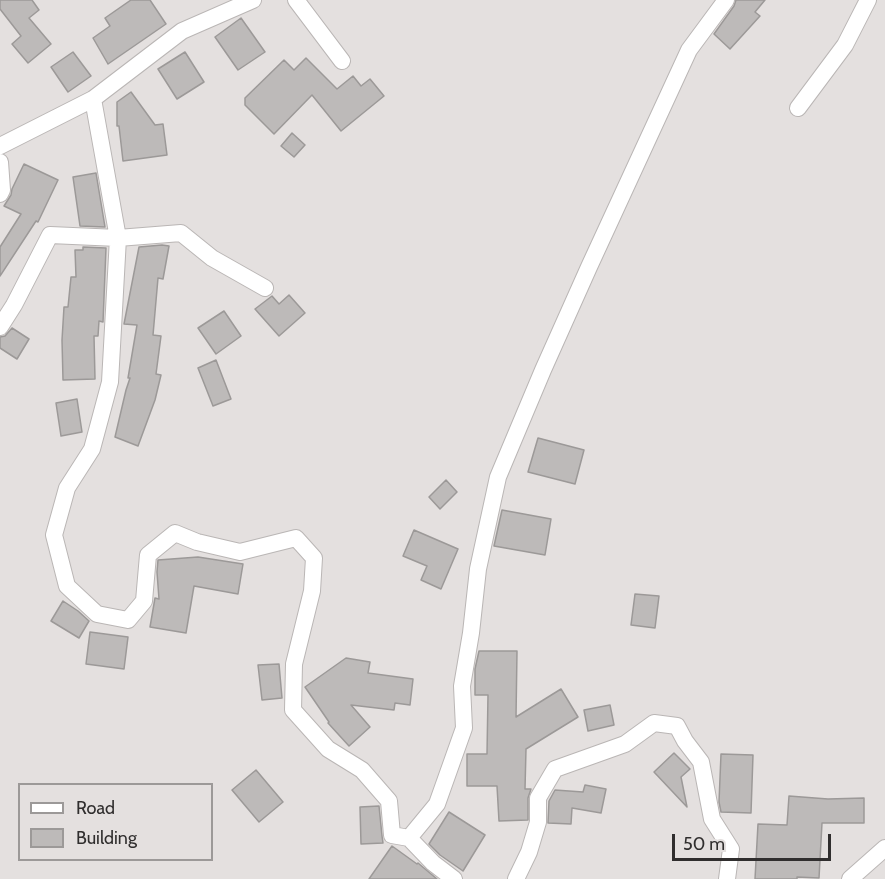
<!DOCTYPE html>
<style>
body{margin:0}
#map{position:relative;width:885px;height:879px;overflow:hidden;background:#e4e0df;font-family:Cabin,sans-serif}
canvas{display:block}
.legend{position:absolute;left:18px;top:783px;width:195px;height:78px;box-sizing:border-box;background:#e4e0df;border:2px solid #9c9998;margin:0;padding:8px 10px;list-style:none;font-size:18px;color:#302e2e}
.legend li{display:flex;align-items:center;gap:12px;height:30px}
.legend b{width:30px;border:2px solid #9c9998}
.scale{position:absolute;left:672px;top:834px;width:159px;height:27px;box-sizing:border-box;border:3px solid #302e2e;border-top:0;padding-left:8px;font-size:18px;line-height:21px;white-space:nowrap;color:#302e2e;-webkit-text-stroke:4px #e4e0df;paint-order:stroke}
</style>
<div id="map">
<canvas width="885" height="879"></canvas>
<ul class="legend">
<li><b style="height:8px;background:#fff"></b>Road</li>
<li><b style="height:16px;background:#bdbab9"></b>Building</li>
</ul>
<div class="scale">50 m</div>
</div>
<script>
const g = document.querySelector('canvas').getContext('2d');
g.lineJoin = 'round';
function paint(path, color) {
  g.fillStyle = color;
  g.fill(path, 'evenodd');
}
function trace(path, color, width, dash) {
  g.strokeStyle = color;
  g.lineWidth = width;
  g.lineCap = dash ? 'butt' : 'round';
  g.setLineDash(dash || []);
  g.stroke(path);
}
const building = new Path2D(`
 M0 0H32L39 10 29 18 51 44 28 63 12 44 21 36 0 9Z
 M131 0H150L166 24 108 64 93 38 110 26 105 18Z
 M736 0H765L755 12 760 16 730 49 714 34 734 6Z
 M241 18 265 52 238 70 215 37Z
 M73 52 91 76 68 92 51 67Z
 M185 52 204 82 177 99 158 69Z
 M306 58 337 89 353 76 361 86 370 79 384 96 341 131 312 95 274 134 245 105V98L284 60 294 70Z
 M131 92 155 125 163 124 167 155 123 161 119 126H117V102Z
 M292 133 305 145 294 157 281 146Z
 M24 164 58 180 38 222 36 221 0 276V247L21 214 4 206 11 195 12 189Z
 M96 173 105 227 80 226 73 177Z
 M162 245 169 246 163 279 158 278 153 335 161 336 156 374 161 375 155 400 138 446 115 437 126 390 130 378H128L137 325 124 324 139 247Z
 M83 247 106 248 103 322 99 321 98 336H94L95 379 63 380 62 340 64 307H68L71 277H76L75 250H83Z
 M289 295 305 313 279 336 255 309 272 296 279 304Z
 M224 311 241 336 216 354 198 328Z
 M12 328 29 339 17 359 0 348V337L5 336Z
 M216 360 231 399 213 406 198 368Z
 M77 399 82 432 61 436 56 403Z
 M538 438 584 450 575 484 528 472Z
 M446 480 457 492 440 509 429 497Z
 M502 510 551 519 545 555 494 546Z
 M414 530 458 549 441 589 421 580 427 566 403 556Z
 M198 557 243 564 238 594 194 586 186 633 150 627 155 598 159 599 157 572 158 560Z
 M635 594 659 596 655 628 631 625Z
 M63 601 78 611 89 621 79 638 51 621Z
 M90 632 128 637 124 669 86 664Z
 M479 651H517L516 717 561 689 578 717 526 749 525 789H531L528 798V820L499 821 497 786H467V754H487L488 695H475V669Z
 M346 658 370 662 368 673 413 679 410 705 395 703 394 710 351 705 370 727 349 746 328 723 329 722 305 687Z
 M279 664 282 698 262 700 258 665Z
 M610 705 614 725 588 731 584 710Z
 M674 753 690 769 681 777 687 807 654 772Z
 M721 754 753 755 751 813 721 812 719 802Z
 M256 770 283 802 259 822 232 790Z
 M585 785 606 789 601 813 572 808 571 824 548 823 549 801 555 790 583 792Z
 M789 796 828 799 864 798V823H822L819 878 797 877V879H755L758 824 787 825Z
 M379 806 382 836 383 843 361 844 360 807Z
 M449 812 485 835 463 871 440 855 429 844Z
 M392 846 417 864 418 863 437 879H369Z`);
const minor = new Path2D(`
 M253 0 182 31 93 99 118 238 110 382 92 449 67 488 54 535 67 586 97 614 128 620 144 601 148 555 175 533 197 542 240 552 296 538 314 558 312 591 294 664 293 710 328 749 362 770 389 801 392 835 409 838 433 863 454 879
 M296 0 342 61
 M798 108 845 45 868 0
 M0 146 93 99
 M0 162 2 190 0 194
 M0 327 14 305 50 235 118 238 181 233 212 258 265 288
 M409 838 437 804 464 728 462 686 471 633 478 569 498 477 543 370 589 267 689 50 726 0
 M516 879 529 852 538 822V798L555 769 625 744 654 723 677 726 685 741 701 762 712 819 731 849 727 879
 M850 879 885 848`);
paint(building, '#bdbab9');
trace(building, '#9c9998', 1.5);
trace(minor, '#bab6b5', 18);
trace(minor, '#fff', 16);
</script>
